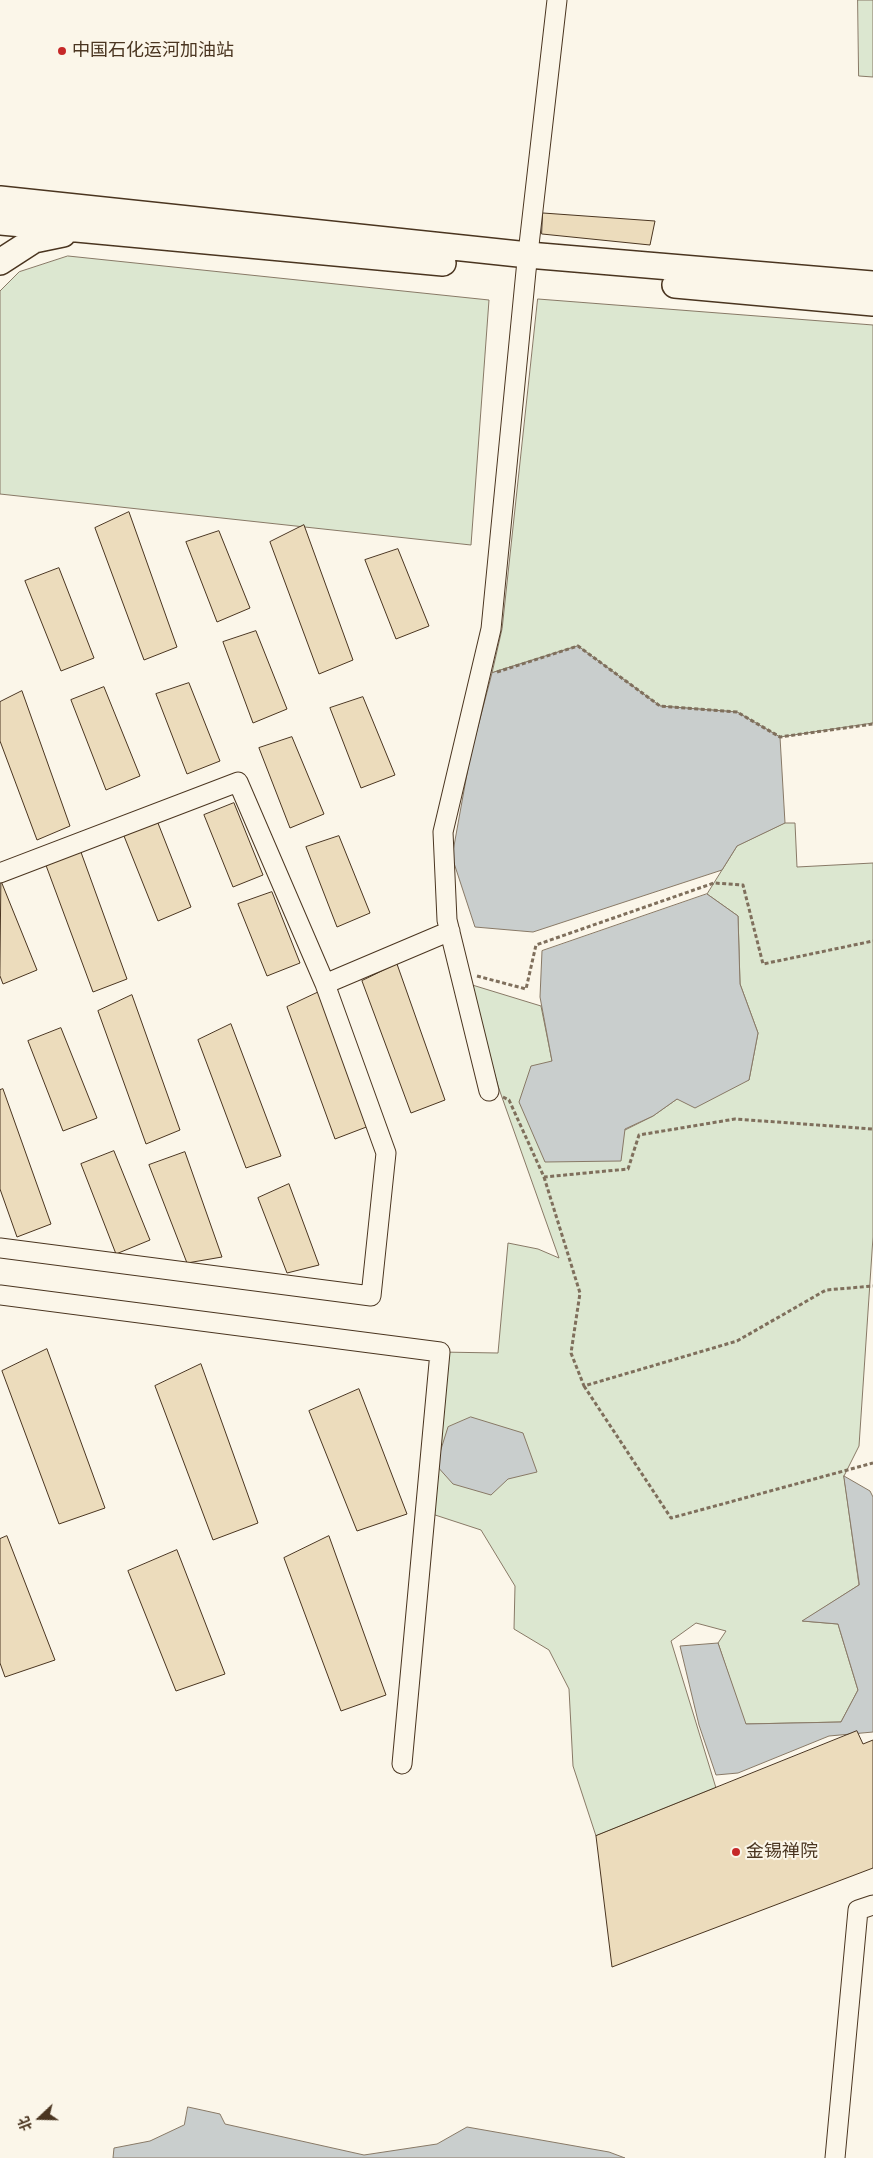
<!DOCTYPE html>
<meta charset="utf-8">
<style>
body{margin:0}
#map{position:relative;width:873px;height:2158px;overflow:hidden;background:#fbf6e9;font-family:"Varela Round","Noto Sans SC",sans-serif}
canvas{display:block}
.north{position:absolute;left:15px;top:2093px;width:50px;height:50px;-webkit-text-stroke:4px #fbf6e9;paint-order:stroke;rotate:249deg;font-size:14px;font-weight:700;line-height:20px;text-align:center;color:#4a3520}
.north::after{content:'';display:block;margin:auto;width:18px;height:22px;background:#4a3520;clip-path:polygon(50% 0,100% 100%,50% 72%,0 100%)}
</style>
<div id="map">
<canvas width="873" height="2158"></canvas>
<div class="north">北</div>
</div>
<script>
const g = document.querySelector('canvas').getContext('2d');
g.lineJoin = 'round';
function paint(path, color) {
  g.fillStyle = color;
  g.fill(path, 'evenodd');
}
function trace(path, color, width, dash) {
  g.strokeStyle = color;
  g.lineWidth = width;
  g.lineCap = dash ? 'butt' : 'round';
  g.setLineDash(dash || []);
  g.stroke(path);
}
function label(font, color, halo, rows, align = 'center') {
  g.font = font + ' "Varela Round","Noto Sans SC",sans-serif';
  g.lineWidth = 4;
  g.setLineDash([]);
  g.textBaseline = 'middle';
  g.strokeStyle = halo;
  g.fillStyle = color;
  for (const [text, x, y, turn = 0] of rows) {
    g.save();
    g.translate(x, y);
    g.rotate((+turn || 0) * Math.PI / 180);
    g.textAlign = isNaN(turn) ? turn : align;
    if (halo) g.strokeText(text, 0, 0);
    g.fillText(text, 0, 0);
    g.restore();
  }
}
const green = new Path2D(`
 M858 0H873V77L859 76Z
 M68 256 489 300 471 545 0 494V291L19 272Z
 M538 299 873 325V723L780 737 737 712 660 706 578 646 492 673 502 629Z
 M785 823H795L797 867 873 863V1237L859 1446 844 1476 859 1585 803 1621 838 1624 858 1690 841 1722 745 1724 718 1643 726 1631 696 1623 671 1641 716 1788 596 1836 573 1766 569 1689 549 1650 514 1629 515 1586 481 1530 429 1513 440 1352 498 1353 508 1243 538 1249 559 1258 498 1086 469 984 541 1006 552 1061 625 1130 653 1116 677 1099 749 1080 758 1033 740 984 738 916 707 894 737 846Z`);
const water = new Path2D(`
 M578 646 660 706 737 712 780 737 785 823 737 846 722 870 533 932 475 927 452 857 470 757 492 673Z
 M707 894 738 916 740 984 758 1033 749 1080 695 1108 677 1099 653 1116 625 1129 621 1161 545 1162 519 1102 531 1066 552 1061 540 997 542 951Z
 M471 1417 523 1433 537 1472 508 1479 491 1495 453 1484 436 1465 448 1427Z
 M844 1476 870 1491 873 1497V1732L829 1736 738 1773 716 1775 699 1725 680 1646 718 1643 746 1724 841 1722 858 1690 838 1624 802 1621 859 1585Z
 M188 2107 220 2114 225 2124 364 2155 437 2144 467 2127 609 2152 625 2158H113L114 2148 150 2141 184 2125Z`);
const building = new Path2D(`
 M543 213 655 221 650 245 542 234Z
 M129 512 177 647 144 660 95 528Z
 M304 525 353 660 319 674 270 542Z
 M219 531 250 608 217 622 186 542Z
 M398 549 429 626 396 639 365 560Z
 M59 568 94 658 61 671 25 581Z
 M256 631 287 709 253 723 223 642Z
 M189 683 220 761 187 774 156 694Z
 M104 687 140 776 106 790 71 700Z
 M22 691 70 826 37 840 0 741V702Z
 M363 697 395 775 361 788 330 708Z
 M292 737 324 814 290 828 259 748Z
 M234 803 263 875 233 887 204 815Z
 M156 818 191 907 158 921 122 831Z
 M339 836 370 913 337 927 306 847Z
 M78 844 127 979 93 992 44 860Z
 M1 881 37 970 3 984 0 976Z
 M272 892 300 963 267 976 238 904Z
 M397 964 445 1100 411 1113 362 981Z
 M321 991 369 1126 335 1139 287 1007Z
 M132 995 180 1130 146 1144 98 1011Z
 M231 1024 281 1156 246 1168 198 1040Z
 M61 1028 97 1118 63 1131 28 1041Z
 M3 1089 51 1224 17 1237 0 1189V1090Z
 M114 1151 150 1240 116 1254 81 1164Z
 M185 1152 222 1257 187 1263 149 1165Z
 M289 1184 319 1265 287 1273 258 1198Z
 M47 1349 105 1508 59 1524 2 1371Z
 M201 1364 258 1523 213 1540 155 1386Z
 M359 1389 407 1514 357 1531 309 1411Z
 M7 1536 55 1660 5 1677 0 1663V1539Z
 M329 1536 386 1695 341 1711 284 1558Z
 M177 1550 225 1674 176 1691 128 1571Z
 M857 1731 863 1744 873 1740V1868L612 1967 596 1836Z`);
const path = new Path2D(`
 M497 672 578 646 660 706 737 712 780 737 873 724
 M477 976 526 989 536 945 714 883 743 885 763 964 873 941
 M503 1097 509 1100 544 1177 628 1169 639 1135 735 1119 873 1129
 M544 1177 580 1293 571 1353 584 1386 737 1341 826 1290 873 1286
 M584 1386 671 1518 873 1463`);
const minor = new Path2D(`
 M0 873 238 782 325 984
 M489 1091 447 920 443 832 491 629 526 271 557 0
 M0 1248 371 1296 386 1153 325 984 450 931
 M0 1295 440 1352 402 1764
 M835 2158 858 1910 873 1905`);
const major = new Path2D(`
 M0 199 528 255 873 284
 M0 222 443 263
 M0 262 34 240 63 234
 M675 285 873 303`);
const markers = [
 [62,51,5,"#c62828"],
 [736,1852,5,"#c62828"]
];
const poiNames = [
 ["中国石化运河加油站",72,51],
 ["金锡禅院",746,1852]
];
paint(green, '#dce7d0');
trace(green, '#887966', 1);
paint(water, '#c9cecd');
trace(water, '#887966', 1);
paint(building, '#ecdcbc');
trace(building, '#4a3520', 1);
trace(minor, '#4a3520', 21);
trace(major, '#4a3520', 28);
trace(path, '#7f6f5c', 3, [4, 2.5]);
trace(minor, '#fbf6e9', 19);
trace(major, '#fbf6e9', 25);
for (const [x, y, r, color] of markers) {
  const dot = new Path2D();
  dot.arc(x, y, r, 0, 2 * Math.PI);
  g.fillStyle = color;
  g.fill(dot);
  trace(dot, '#fbf6e9', 2);
}
label('18px', '#4a3520', '#fbf6e9', poiNames, 'left');
</script>
